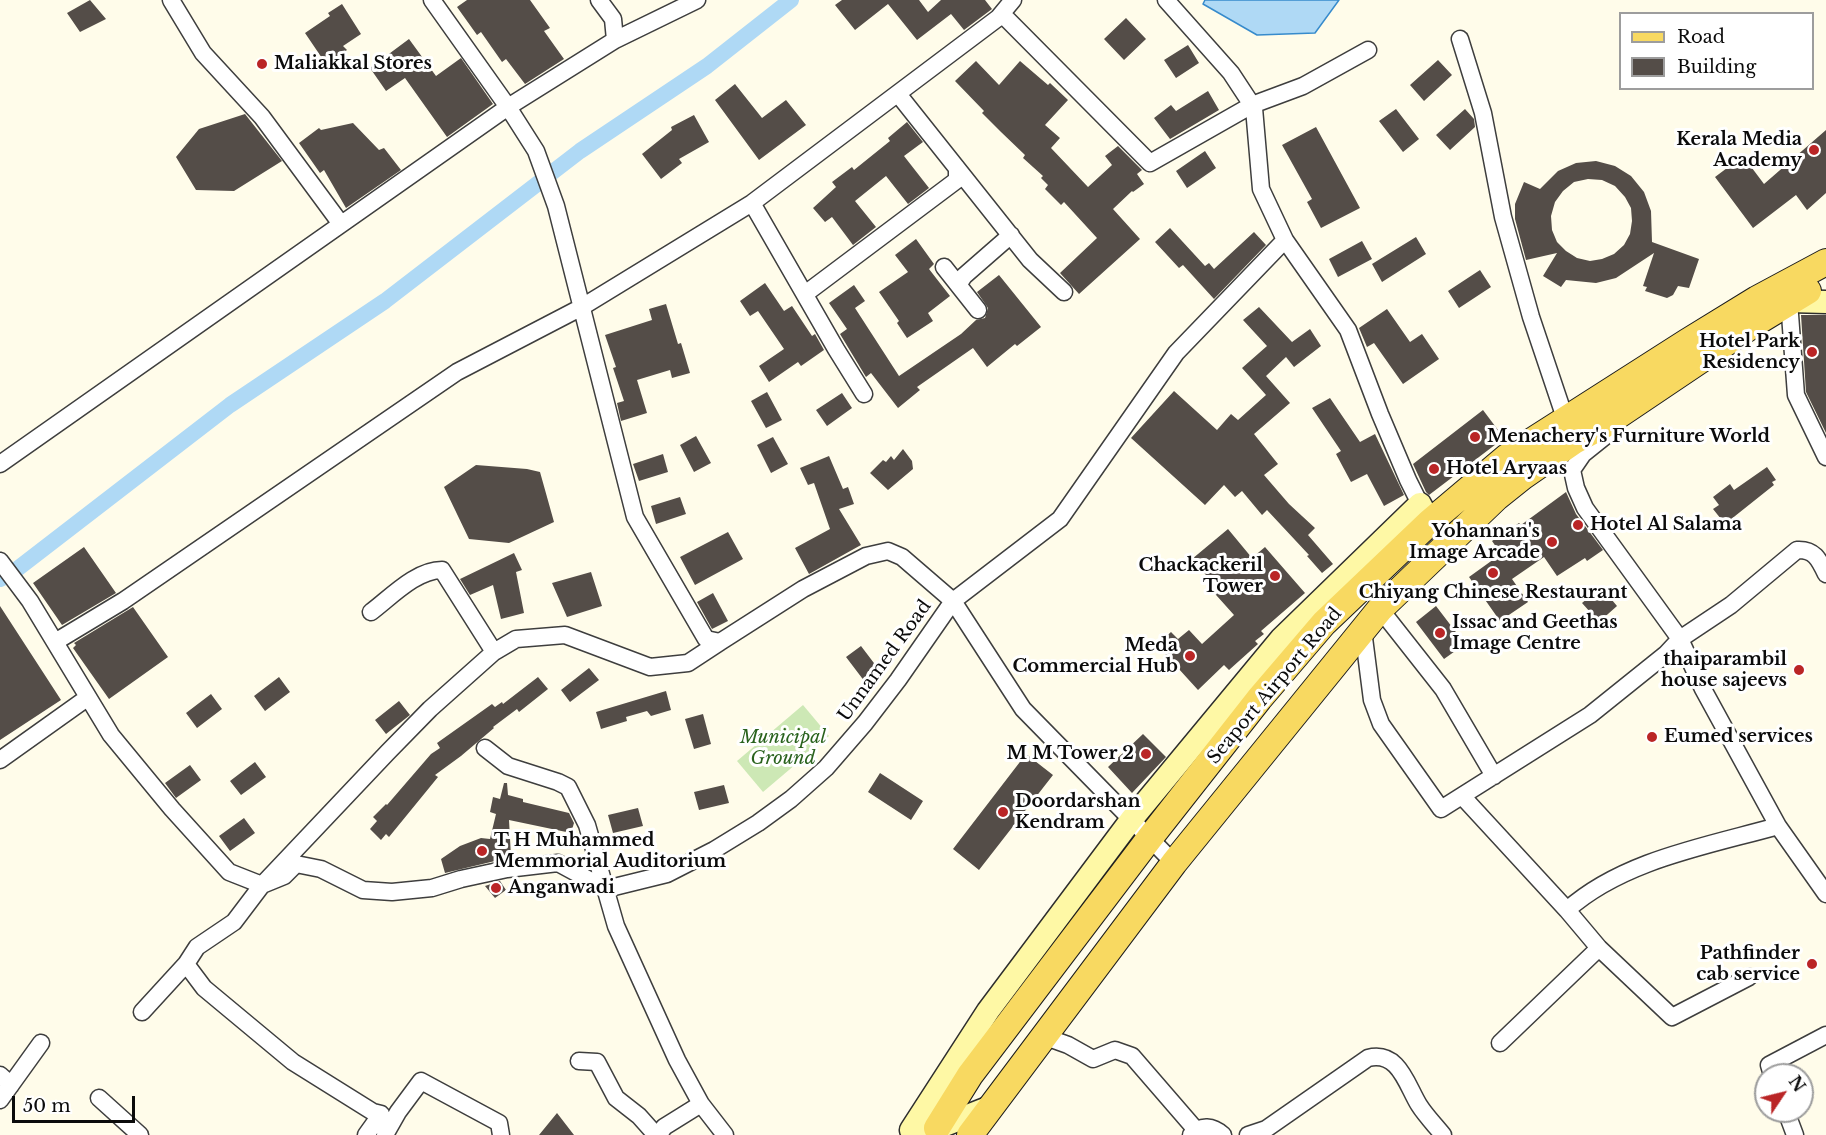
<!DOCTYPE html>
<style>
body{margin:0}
#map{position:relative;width:1826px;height:1135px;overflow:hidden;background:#fffcea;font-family:"Libre Baskerville",serif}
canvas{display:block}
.legend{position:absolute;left:1619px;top:12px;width:195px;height:78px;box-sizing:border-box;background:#fff;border:2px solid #9d9d9d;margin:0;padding:8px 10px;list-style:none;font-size:18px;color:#0b0b0b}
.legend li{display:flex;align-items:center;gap:12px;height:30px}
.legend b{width:30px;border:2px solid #9d9d9d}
.north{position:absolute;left:1754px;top:1063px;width:60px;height:60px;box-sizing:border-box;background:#fff;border:2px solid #9d9d9d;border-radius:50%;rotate:55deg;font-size:16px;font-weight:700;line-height:24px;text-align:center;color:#0b0b0b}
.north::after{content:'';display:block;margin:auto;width:21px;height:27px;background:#ba2526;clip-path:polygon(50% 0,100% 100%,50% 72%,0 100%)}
.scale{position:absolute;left:12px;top:1096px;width:123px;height:27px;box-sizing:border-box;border:3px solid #0b0b0b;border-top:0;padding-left:8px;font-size:18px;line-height:21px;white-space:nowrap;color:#0b0b0b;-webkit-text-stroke:4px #fff;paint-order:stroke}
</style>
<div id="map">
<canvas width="1826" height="1135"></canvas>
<ul class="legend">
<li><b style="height:8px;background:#f8d961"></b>Road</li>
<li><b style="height:16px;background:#544d48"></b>Building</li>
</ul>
<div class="north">N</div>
<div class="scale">50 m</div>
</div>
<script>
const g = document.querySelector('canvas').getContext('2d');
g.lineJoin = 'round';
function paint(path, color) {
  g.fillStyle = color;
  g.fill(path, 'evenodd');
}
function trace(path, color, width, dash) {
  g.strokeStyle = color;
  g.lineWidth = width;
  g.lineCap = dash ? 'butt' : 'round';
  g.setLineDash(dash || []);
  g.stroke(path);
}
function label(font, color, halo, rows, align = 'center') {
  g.font = font + ' "Libre Baskerville",serif';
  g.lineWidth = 6;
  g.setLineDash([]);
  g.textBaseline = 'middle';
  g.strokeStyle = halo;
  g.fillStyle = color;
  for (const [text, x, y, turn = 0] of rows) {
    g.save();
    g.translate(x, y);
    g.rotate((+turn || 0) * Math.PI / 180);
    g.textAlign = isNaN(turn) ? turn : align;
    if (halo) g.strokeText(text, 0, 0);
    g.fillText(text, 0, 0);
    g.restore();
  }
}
const green = new Path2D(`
 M803 705 829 736 763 792 737 761Z`);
const water = new Path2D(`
 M1205 0H1339L1315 33 1257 35 1203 4Z`);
const canal = new Path2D(`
 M0 579 12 573 230 405 385 301 580 151 707 66 791 0`);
const building = new Path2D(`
 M90 0 106 19 80 32 67 13Z
 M467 0H530L550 28 544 31 564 59 525 84 506 59 502 62 481 32 477 35 457 7Z
 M842 0H919L928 12 941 0H985L992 9 964 30 951 14 917 40 888 4 855 30 835 5Z
 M342 4 361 34 343 46 347 50 326 64 305 33 330 16 328 13Z
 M1126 18 1146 39 1124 60 1104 39Z
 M409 39 436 76 461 58 493 104 447 137 405 78 386 91 370 68Z
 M1188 45 1199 63 1176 78 1164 60Z
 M1438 60 1452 75 1424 101 1410 85Z
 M976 61 999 85 1020 61 1048 85 1050 83 1068 100 1045 125 1060 138 1051 148 1088 187 1112 165 1105 156 1118 146 1142 170 1137 174 1144 184 1133 192 1132 191 1113 209 1140 239 1079 294 1060 273 1097 238 1064 202 1061 205 1045 189 1048 185 1041 178 1043 176 1023 158 1025 155 1001 132 982 113 984 111 955 81Z
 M735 84 762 118 786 100 806 125 759 160 715 100Z
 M1208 91 1219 110 1170 139 1154 118 1171 105 1176 111Z
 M1396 109 1419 139 1403 152 1379 121Z
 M1465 109 1474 119 1475 127 1450 150 1436 135Z
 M245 114 282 161 234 191 196 190 176 157 199 129Z
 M694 115 709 142 679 159 682 163 661 179 642 154 672 130 671 127Z
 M907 122 923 142 904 156 929 188 908 204 886 176 855 201 876 227 853 245 832 217 825 222 813 208 836 187 832 182 852 167 854 170 890 141 888 138Z
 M353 123 379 150 384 148 401 170 346 208 324 170 320 173 299 143 319 128 321 130Z
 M1316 127 1360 208 1321 228 1307 202 1312 199 1282 145Z
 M1826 130V193L1807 210 1796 195 1753 228 1715 177 1743 156 1764 184Z
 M1205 151 1216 168 1187 188 1176 171Z
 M1596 161 1615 166 1631 176 1644 192 1651 211 1652 242 1699 259 1689 288 1678 286 1673 295 1667 298 1645 291 1647 287 1643 286 1654 253 1616 278 1596 283 1566 280 1561 287 1543 276 1557 253 1526 260 1515 219V204L1524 182 1540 189 1558 171 1576 163ZM1588 179 1602 180 1615 186 1625 197 1631 208 1632 221 1630 234 1624 245 1614 254 1602 259 1590 261 1577 258 1566 251 1557 242 1552 230 1551 216 1555 202 1563 191 1574 182Z
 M1170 228 1205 266 1209 263 1214 269 1254 232 1266 245 1214 299 1183 265 1179 268 1155 242Z
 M1416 237 1426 254 1382 282 1372 264Z
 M916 239 934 264 929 269 950 296 928 313 933 321 907 338 897 323 899 321 879 292 908 272 895 255Z
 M1362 241 1372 259 1338 277 1329 259Z
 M1480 270 1491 287 1459 308 1448 291Z
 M999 275 1041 327 1017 346 1015 344 987 367 973 348 917 387 920 390 898 408 871 373 866 377 840 334 847 329 829 303 854 285 865 301 855 308 899 376 961 334 976 320 985 318 988 308 977 292Z
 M765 283 784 311 792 306 812 336 815 334 824 350 801 366 798 362 769 382 759 366 784 349 758 311 750 316 740 301Z
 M666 304 678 344 681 343 690 373 672 378 670 370 637 380 647 413 621 421 617 403 624 401 613 368 616 367 605 335 652 320 649 309Z
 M1259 307 1292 342 1310 329 1321 346 1294 367 1286 357 1266 376 1290 403 1254 434 1278 464 1264 475 1289 504 1315 528 1308 535 1333 564 1322 573 1307 556 1309 555 1267 510 1262 515 1242 491 1235 497 1224 485 1205 505 1131 438 1174 391 1217 430 1231 414 1238 420 1266 395 1242 368 1267 346 1243 320Z
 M1387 309 1410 342 1422 334 1439 359 1403 384 1374 343 1367 347 1359 328Z
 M1801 315H1826V433L1806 392Z
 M767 392 782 420 766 428 751 401Z
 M842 393 852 408 827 426 816 410Z
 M1330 398 1360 442 1375 434 1404 495 1384 506 1367 474 1351 482 1336 454 1341 451 1312 408Z
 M1483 410 1504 438 1429 495 1426 492 1413 464Z
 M696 436 711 463 694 472 680 445Z
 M773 437 788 464 771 473 757 445Z
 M903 449 912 461 913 469 888 490 870 473 883 460 886 462 891 456 894 460Z
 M663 454 668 472 639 481 633 464Z
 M829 456 843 489 848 487 854 504 839 509 861 545 809 574 795 548 830 529 814 483 808 485 800 468Z
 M476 465 527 469 540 472 554 522 509 543 469 539 444 487Z
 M1767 467 1776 480 1772 482 1774 485 1725 524 1713 509 1719 505 1713 497 1730 484 1734 490Z
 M1566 492 1576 514 1603 550 1587 561 1585 558 1557 576 1544 557 1512 579 1528 602 1500 621 1469 577 1501 554 1492 541 1519 523 1521 525Z
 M680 497 686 514 656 524 651 506Z
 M1228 529 1252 558 1265 547 1305 593 1261 631 1264 634 1255 641 1258 644 1229 670 1224 665 1198 690 1157 645 1171 632 1178 639 1189 630 1202 644 1234 615 1208 586 1212 582 1192 559Z
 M728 532 743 559 695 585 680 557Z
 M84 547 116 593 62 625 33 583Z
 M514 553 522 570 516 572 524 613 501 619 493 585 470 595 460 579Z
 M591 572 602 606 567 617 552 583Z
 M1601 587 1617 606 1599 622 1582 603Z
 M713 593 728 621 712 629 697 602Z
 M0 606 61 700 0 740Z
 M1436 606 1465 644 1444 659 1416 622Z
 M133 607 168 657 109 699 73 648 76 645 74 643Z
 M861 646 880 671 865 682 846 657Z
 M589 668 599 680 570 702 561 690Z
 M279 677 290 692 265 711 254 696Z
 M538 677 548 689 519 712 517 709 493 727 494 728 461 756 435 775 438 777 389 837 386 834 381 840 370 829 377 821 373 817 386 804 387 805 431 754 440 748 437 743 492 704 495 707 502 702 503 704Z
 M666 691 671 710 651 716 647 711 626 717 627 721 601 729 596 712Z
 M211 694 222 709 197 728 186 713Z
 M399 701 410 715 386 734 375 720Z
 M703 714 711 744 694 749 685 719Z
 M1143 734 1166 757 1132 793 1108 767Z
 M1026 754 1053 775 979 870 953 849Z
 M255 762 266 777 241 795 230 781Z
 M190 765 201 780 176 798 165 783Z
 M880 773 923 801 911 820 868 792Z
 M504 783H507L508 795 523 799V802L569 813 574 823 571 833 509 820 511 857 499 858V860L445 873 441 859 460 846 481 838 490 839 496 814 490 812 493 797 500 799Z
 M724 785 729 803 699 810 694 792Z
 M638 808 643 826 613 833 608 815Z
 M244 818 255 833 230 851 219 836Z
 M500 881 506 890 495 898 485 886Z
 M557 1113 574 1135H539Z`);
const street = new Path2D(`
 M171 0 203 53 262 117 341 224
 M432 0 508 107 536 151 556 206 635 517 706 639 720 642 803 589 866 556 888 551 902 557 953 601 1023 709 1174 863
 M1166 0 1231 73 1254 108 1261 189 1285 240 1348 330 1380 414 1408 480 1420 504
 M1002 14 1150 163 1252 105 1303 86 1368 50
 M1460 39 1483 113 1503 217 1531 317 1568 427
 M615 40 697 0
 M898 94 1030 260 1064 292
 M752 203 836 349 864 394
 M944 267 978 310
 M958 285 964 276 1011 235
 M805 294 957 180V168
 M1789 301 1796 395 1826 457
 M0 464 508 107 615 40 613 19 599 0
 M0 561 30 601 111 735 172 809 229 872 262 885 284 876 296 864 321 869 363 890 392 892 432 888 461 879 507 869 558 863 606 889 667 874 714 850 758 823 791 799 826 768 865 723 898 680 953 601 1060 519 1176 353 1285 240
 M1826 574C1819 559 1814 549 1797 550L1731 605 1680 639 1703 689 1778 826 1826 894
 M1380 609 1443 689 1494 776
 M371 612C391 597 416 570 442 570L494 652
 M1363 630 1372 700 1381 724 1441 809 1590 715 1666 654 1680 639 1585 508 1576 488 1572 470 1583 454 1613 430
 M55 642 123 601 457 372 582 307 752 203 998 18 1013 0
 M485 748 508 766 558 782 568 787 587 825 616 926 677 1060 701 1104 725 1135
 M0 760 87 698
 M1462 796 1567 910 1599 948 1672 1017 1749 977
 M1567 910C1623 860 1707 846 1778 826
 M142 1012 186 964
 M1043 1036 1068 1045 1093 1059 1115 1050 1132 1056 1196 1130
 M1500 1043 1599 948
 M579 1061 597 1062 616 1098 639 1116 656 1135
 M0 1075 11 1085
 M1772 1075 1769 1065 1826 1035
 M99 1098 140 1135
 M0 1100 41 1043
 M1786 1111 1795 1135
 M366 1135 381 1114 373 1112 293 1062 204 988 186 964 197 947 234 922 262 885 387 753 430 709 494 652 516 639 565 635 650 667 688 663 720 642
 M385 1135 398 1112 421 1081 499 1123 501 1135
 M659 1135 664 1127 701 1104
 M1191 1135C1201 1124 1213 1126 1223 1135
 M1248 1135 1266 1129 1368 1058C1399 1050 1407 1086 1419 1105 1426 1116 1435 1125 1443 1135`);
const secondary = new Path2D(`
 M1789 301 1826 302
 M928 1129 937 1128 988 1108
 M911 1130 988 1011 1131 820 1281 639 1420 504 1430 522`);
const primary = new Path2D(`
 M937 1128 970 1075 1149 839 1259 699 1324 623 1430 522 1507 457 1687 342 1757 299 1826 262
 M970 1135 1174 863 1380 609 1497 497 1522 477 1574 441 1604 425 1757 322 1808 291`);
const markers = [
 [262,64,6,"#ba2526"],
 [1814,150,6,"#ba2526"],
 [1812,352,6,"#ba2526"],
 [1475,437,6,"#ba2526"],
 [1434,469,6,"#ba2526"],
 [1578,525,6,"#ba2526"],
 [1552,542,6,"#ba2526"],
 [1493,573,6,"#ba2526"],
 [1275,576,6,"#ba2526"],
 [1440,633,6,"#ba2526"],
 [1190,656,6,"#ba2526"],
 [1799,670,6,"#ba2526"],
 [1652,737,6,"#ba2526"],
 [1146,754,6,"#ba2526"],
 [1003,812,6,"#ba2526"],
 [482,851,6,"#ba2526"],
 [496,888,6,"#ba2526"],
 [1812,964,6,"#ba2526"]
];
const poiNames = [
 ["Maliakkal Stores",274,64],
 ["Kerala Media",1802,140,"right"],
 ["Academy",1802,161,"right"],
 ["Hotel Park",1800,342,"right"],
 ["Residency",1800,363,"right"],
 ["Menachery's Furniture World",1487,437],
 ["Hotel Aryaas",1446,469],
 ["Hotel Al Salama",1590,525],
 ["Yohannan's",1540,532,"right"],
 ["Image Arcade",1540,553,"right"],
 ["Chackackeril",1263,566,"right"],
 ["Tower",1263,587,"right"],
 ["Chiyang Chinese Restaurant",1493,593,"center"],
 ["Issac and Geethas",1452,623],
 ["Image Centre",1452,644],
 ["Meda",1178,646,"right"],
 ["Commercial Hub",1178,667,"right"],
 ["thaiparambil",1787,660,"right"],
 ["house sajeevs",1787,681,"right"],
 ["Eumed services",1664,737],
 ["M M Tower 2",1134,754,"right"],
 ["Doordarshan",1015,802],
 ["Kendram",1015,823],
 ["T H Muhammed",494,841],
 ["Memmorial Auditorium",494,862],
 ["Anganwadi",508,888],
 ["Pathfinder",1800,954,"right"],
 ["cab service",1800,975,"right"]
];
const streetNames = [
 ["Unnamed Road",885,661,-54],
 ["Seaport Airport Road",1275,686,-50]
];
const parkNames = [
 ["Municipal",783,738],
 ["Ground",783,759]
];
paint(green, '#cde8b5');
paint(water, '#afd9f5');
trace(water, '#378bcc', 1.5);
trace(canal, '#afd9f5', 16);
paint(building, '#544d48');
trace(street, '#3e3e3e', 19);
trace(secondary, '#2d2d2d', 25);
trace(primary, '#1c1c1c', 28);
trace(street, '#fff', 16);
trace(secondary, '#fef8a5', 22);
trace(primary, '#f8d961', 26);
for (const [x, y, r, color] of markers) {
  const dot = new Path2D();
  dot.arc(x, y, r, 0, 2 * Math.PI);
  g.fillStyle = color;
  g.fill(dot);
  trace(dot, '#fff', 2);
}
label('bold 18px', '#0b0b0b', '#fff', poiNames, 'left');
label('18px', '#0b0b0b', '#fff', streetNames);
label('italic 18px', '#29621d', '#fff', parkNames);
</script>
